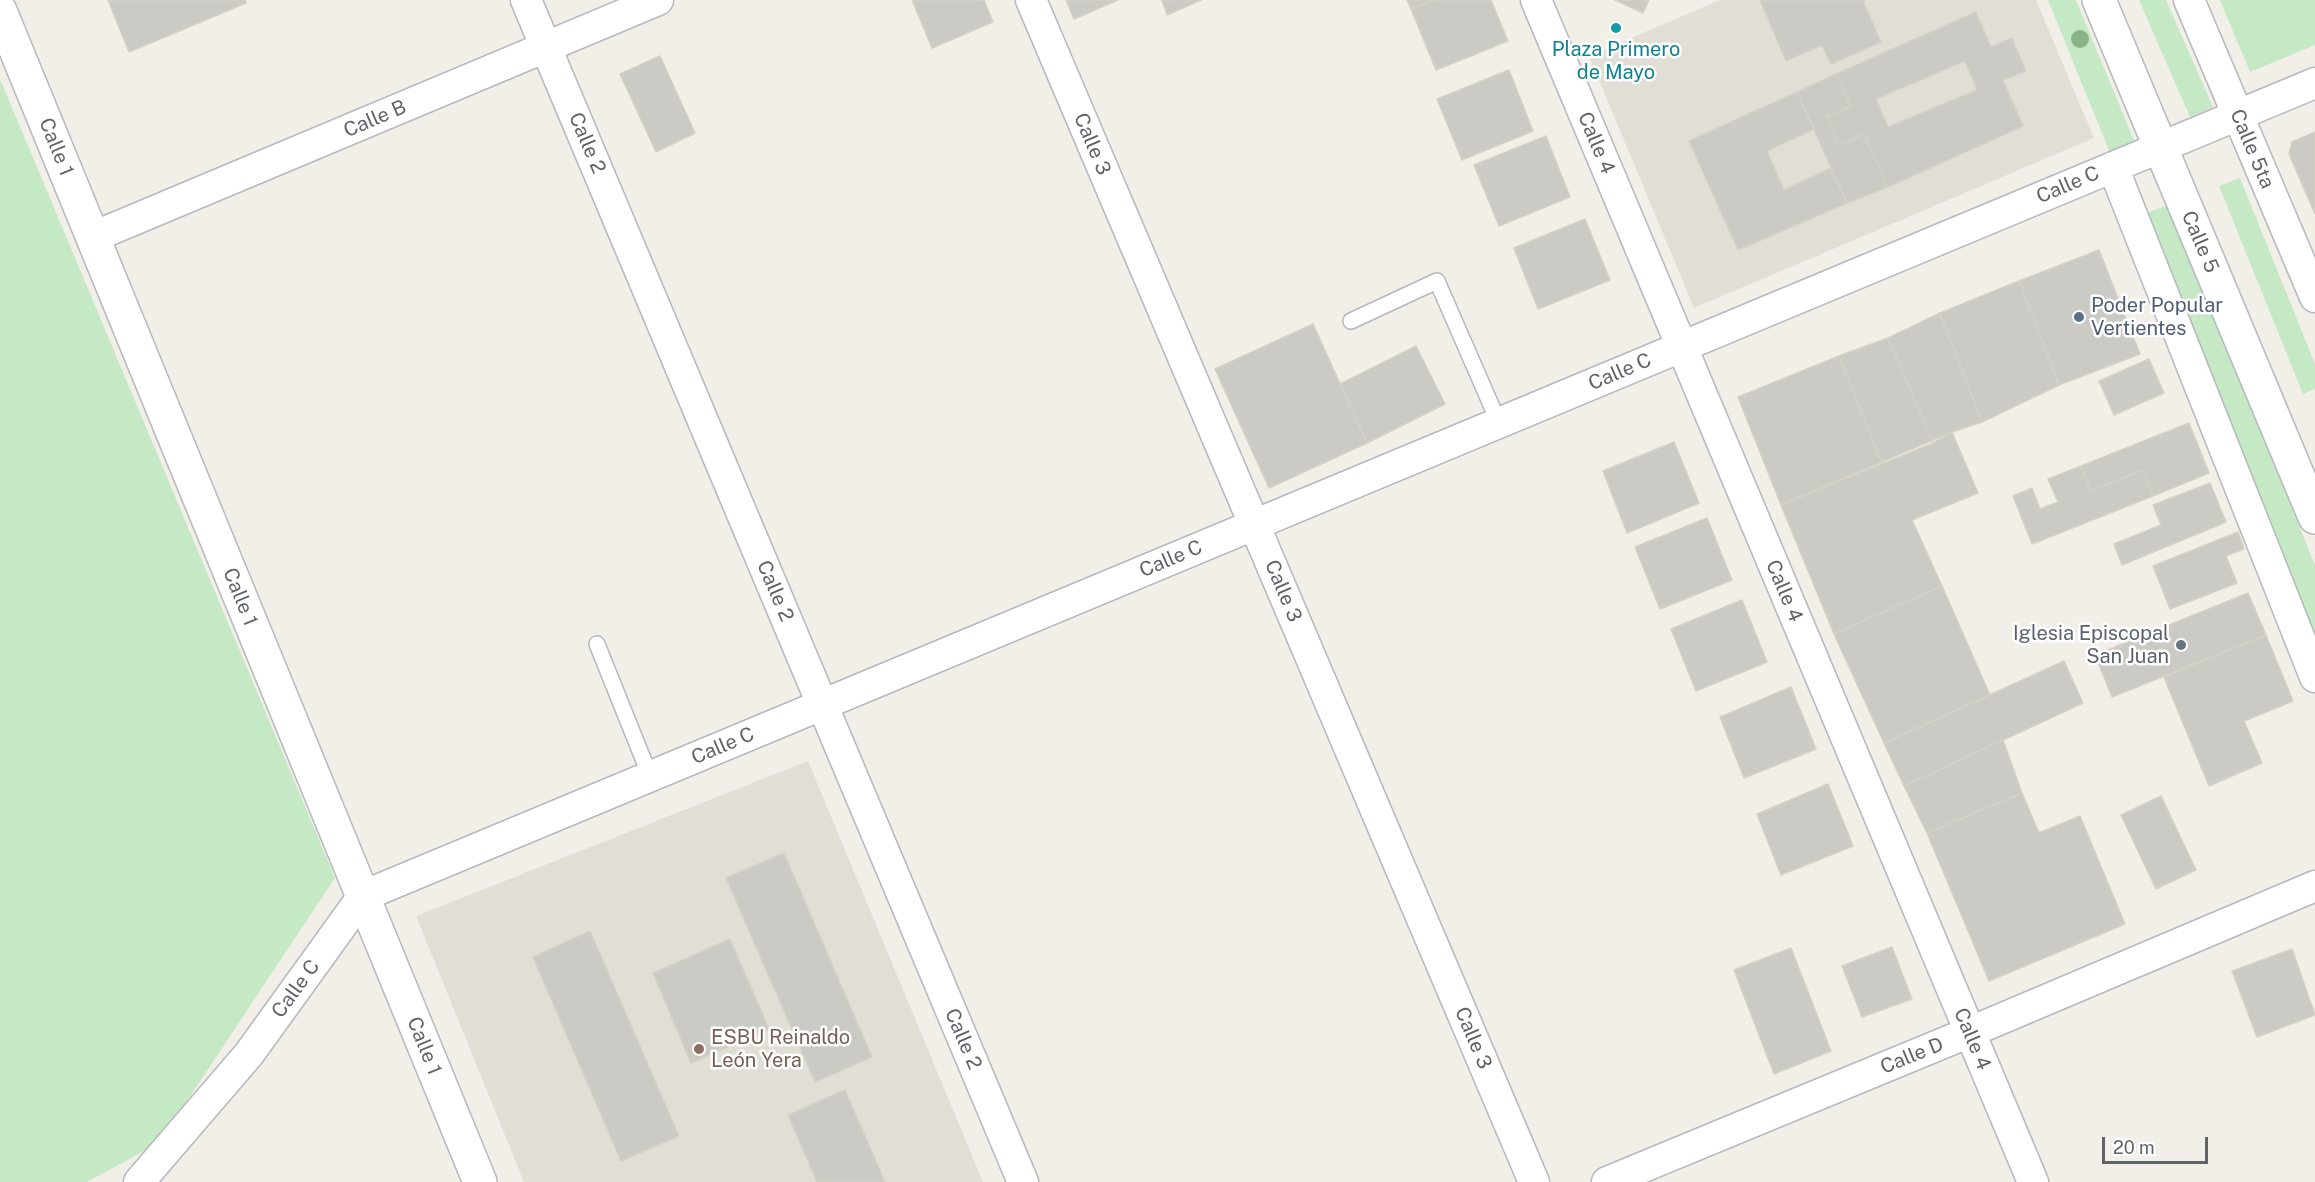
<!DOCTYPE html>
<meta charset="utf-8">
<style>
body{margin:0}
#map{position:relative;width:2315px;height:1182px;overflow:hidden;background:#f1efe8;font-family:"Public Sans",sans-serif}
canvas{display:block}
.scale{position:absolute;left:2102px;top:1137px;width:106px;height:27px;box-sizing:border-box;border:3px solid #5f6368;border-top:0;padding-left:8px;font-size:18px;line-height:21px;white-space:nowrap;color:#5f6368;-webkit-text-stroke:4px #fff;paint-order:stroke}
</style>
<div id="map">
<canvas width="2315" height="1182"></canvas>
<div class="scale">20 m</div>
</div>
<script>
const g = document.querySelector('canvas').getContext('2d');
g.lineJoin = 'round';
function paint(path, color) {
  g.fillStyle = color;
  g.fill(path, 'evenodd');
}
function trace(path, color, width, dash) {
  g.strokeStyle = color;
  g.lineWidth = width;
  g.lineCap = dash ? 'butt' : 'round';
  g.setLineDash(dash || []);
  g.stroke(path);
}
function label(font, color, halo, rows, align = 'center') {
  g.font = font + ' "Public Sans",sans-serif';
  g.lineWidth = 5;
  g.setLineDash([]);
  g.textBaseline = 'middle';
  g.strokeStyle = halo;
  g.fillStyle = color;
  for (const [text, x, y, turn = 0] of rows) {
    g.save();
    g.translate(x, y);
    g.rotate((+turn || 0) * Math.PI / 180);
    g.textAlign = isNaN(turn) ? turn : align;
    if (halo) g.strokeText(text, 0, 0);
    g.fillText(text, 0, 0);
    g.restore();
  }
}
const education = new Path2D(`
 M1720 0H2036L2094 138 1694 308 1589 56Z
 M808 761 983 1182H524L416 916Z`);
const green = new Path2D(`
 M2048 0H2076L2135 143 2110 153Z
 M2139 0H2166L2213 107 2190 117Z
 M2220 0H2315V45L2250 72Z
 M0 79 335 878 159 1143 87 1182H0Z
 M2240 178 2315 364V389L2303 394 2219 186Z
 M2168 205 2315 565V635L2144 214Z`);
const building = new Path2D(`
 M108 0H245L246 3 129 52Z
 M912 0H984L993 22 932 48Z
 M1066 0H1118L1074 19Z
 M1162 0H1201L1167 15Z
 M1407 0H1434L1411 9Z
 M1434 0H1491L1508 41 1436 70 1411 9Z
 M1615 0H1649L1643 13Z
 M1760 0H1866L1863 1 1881 42 1831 64 1822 45 1786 61Z
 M1976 12 1991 47 2012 38 2026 71 2003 80 2023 126 1888 187 1864 134 1839 145 1827 117 1851 106 1836 74ZM1965 61 1977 90 1888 127 1876 99Z
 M660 56 695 133 656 152 620 74Z
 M1509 70 1533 131 1462 160 1437 99Z
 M1836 74 1851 106 1827 117 1839 145 1864 134 1888 187 1847 203 1797 92Z
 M1797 92 1814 129 1767 151 1784 190 1831 168 1847 203 1738 250 1689 141Z
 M2315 132V214L2289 154 2292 142Z
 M1546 136 1570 197 1499 226 1474 165Z
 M1585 219 1610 280 1538 309 1514 248Z
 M2099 250 2140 354 2059 385 2019 281Z
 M2019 281 2059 385 1982 422 1940 313Z
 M1940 313 1982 422 1952 432 1933 443 1888 338Z
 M1313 324 1367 443 1269 488 1215 369Z
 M1888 338 1933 443 1882 464 1839 356Z
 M1416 346 1445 404 1367 443 1340 384Z
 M1839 356 1882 464 1781 505 1738 397Z
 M2149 359 2164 393 2114 415 2099 381Z
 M2189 423 2209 473 2153 496 2143 470 2091 491 2081 466Z
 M1952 432 1978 493 1912 520 1942 586 1834 634 1781 505Z
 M1674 442 1699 503 1627 533 1603 471Z
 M2081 466 2091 491 2143 470 2153 496 2032 544 2013 496 2032 488 2040 509 2058 502 2048 479Z
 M2210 483 2226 522 2122 565 2114 544 2161 525 2153 505Z
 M1707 518 1732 580 1660 609 1635 547Z
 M2238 532 2244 549 2226 556 2237 583 2170 609 2153 566Z
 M1942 586 1990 695 1884 743 1834 634Z
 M2248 593 2266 635 2112 697 2095 655Z
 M1742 600 1767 662 1696 691 1671 629Z
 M2266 635 2293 701 2244 721 2262 763 2209 786 2164 677Z
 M2064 661 2083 703 1904 786 1884 743Z
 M1791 687 1816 749 1744 778 1720 717Z
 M2003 740 2022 793 1927 833 1904 786Z
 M1828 784 1853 846 1781 875 1757 814Z
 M2022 793 2039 833 2080 816 2125 924 1989 981 1927 833Z
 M2161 796 2196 870 2156 889 2121 815Z
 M784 853 872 1057 815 1082 726 878Z
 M590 931 679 1136 621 1161 533 957Z
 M730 939 769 1029 691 1063 653 973Z
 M1892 947 1912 999 1862 1017 1842 966Z
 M1791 948 1831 1051 1774 1074 1734 970Z
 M2292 949 2315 1015 2257 1037 2232 971Z
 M845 1090 885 1182H817L788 1115Z`);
const service = new Path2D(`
 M1351 321 1437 281 1499 423
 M597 644 650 776`);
const minor = new Path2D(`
 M526 0 1023 1182
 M1031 0 1534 1182
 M1536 0 2033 1182
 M2189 0 2315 297
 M2113 167 2315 677
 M93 237 658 0
 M139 1182 249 1054 363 896 2315 83
 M1607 1182 1970 1032 2315 886`);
const tertiary = new Path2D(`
 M0 11 480 1182`);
const secondary = new Path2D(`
 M2099 0 2315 517`);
const trees = [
 [2080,39]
];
const markers = [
 [1616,28,6,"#0f9aa8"],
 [2079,317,6,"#5c6f8a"],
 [2181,645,6,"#6b7280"],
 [699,1049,6,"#8d6e63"]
];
const cultureNames = [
 ["Plaza Primero",1616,50],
 ["de Mayo",1616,73]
];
const streetNames = [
 ["Calle B",375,119,-23],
 ["Calle 2",587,143,67],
 ["Calle 4",1596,143,67],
 ["Calle 3",1092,144,67],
 ["Calle 1",56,147,68],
 ["Calle 5ta",2252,149,67],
 ["Calle C",2068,185,-23],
 ["Calle 5",2200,242,67],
 ["Calle C",1620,372,-23],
 ["Calle C",1171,559,-23],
 ["Calle 2",775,591,67],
 ["Calle 3",1283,591,67],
 ["Calle 4",1784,591,67],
 ["Calle 1",240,597,68],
 ["Calle C",723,746,-23],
 ["Calle C",296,989,-54],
 ["Calle 3",1473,1038,67],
 ["Calle 2",963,1039,67],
 ["Calle 4",1972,1039,67],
 ["Calle 1",424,1046,68],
 ["Calle D",1912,1056,-22]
];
const serviceNames = [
 ["Poder Popular",2091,306],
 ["Vertientes",2091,329]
];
const worshipNames = [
 ["Iglesia Episcopal",2169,634],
 ["San Juan",2169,657]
];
const educationNames = [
 ["ESBU Reinaldo",711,1038],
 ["León Yera",711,1061]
];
paint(education, '#e1ded6');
paint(green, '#c5e8c5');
paint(building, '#cccac5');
trace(building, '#d6d1c6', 1.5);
trace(service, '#b5b8bc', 18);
trace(minor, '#b5b8bc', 33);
trace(tertiary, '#b5b8bc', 36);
trace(secondary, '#b6babf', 36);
trace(service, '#fff', 15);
trace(minor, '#fff', 30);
trace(tertiary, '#fff', 33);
trace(secondary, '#fff', 33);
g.fillStyle = '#89b387';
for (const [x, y] of trees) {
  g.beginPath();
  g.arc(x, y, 9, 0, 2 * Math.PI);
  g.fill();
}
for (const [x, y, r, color] of markers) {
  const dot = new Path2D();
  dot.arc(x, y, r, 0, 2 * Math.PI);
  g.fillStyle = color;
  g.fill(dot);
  trace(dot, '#fff', 2);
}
label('20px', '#0d838f', '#fff', cultureNames);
label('20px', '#5f6368', '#fff', streetNames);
label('20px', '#4e5e75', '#fff', serviceNames, 'left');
label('20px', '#5b616d', '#fff', worshipNames, 'right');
label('20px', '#785e54', '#fff', educationNames, 'left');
</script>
